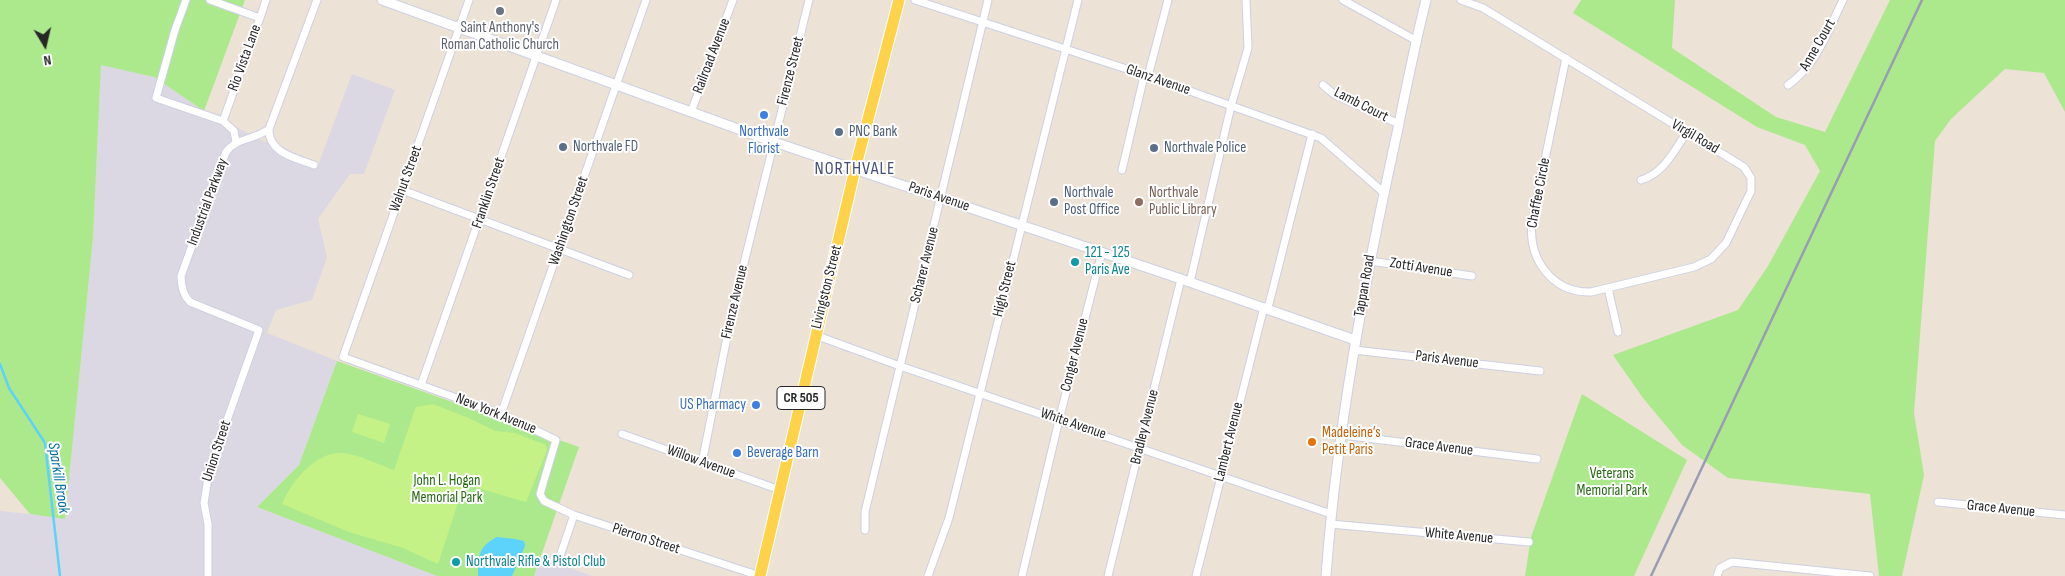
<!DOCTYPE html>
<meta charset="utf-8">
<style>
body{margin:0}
#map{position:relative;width:2065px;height:576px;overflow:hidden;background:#ece2d6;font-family:"Sofia Sans Condensed",sans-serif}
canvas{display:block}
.north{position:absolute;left:20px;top:20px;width:50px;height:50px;-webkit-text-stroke:4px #fff;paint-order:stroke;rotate:171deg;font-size:14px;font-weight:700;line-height:20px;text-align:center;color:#272727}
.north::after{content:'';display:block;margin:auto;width:18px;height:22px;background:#272727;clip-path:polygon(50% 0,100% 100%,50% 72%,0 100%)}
</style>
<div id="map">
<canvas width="2065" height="576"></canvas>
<div class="north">N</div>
</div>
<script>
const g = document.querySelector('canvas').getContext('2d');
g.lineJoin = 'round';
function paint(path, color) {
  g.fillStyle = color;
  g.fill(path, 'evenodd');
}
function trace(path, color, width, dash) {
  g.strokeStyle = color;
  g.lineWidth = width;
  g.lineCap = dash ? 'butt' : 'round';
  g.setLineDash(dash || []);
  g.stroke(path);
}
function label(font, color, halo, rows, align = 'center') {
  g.font = font + ' "Sofia Sans Condensed",sans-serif';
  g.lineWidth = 4;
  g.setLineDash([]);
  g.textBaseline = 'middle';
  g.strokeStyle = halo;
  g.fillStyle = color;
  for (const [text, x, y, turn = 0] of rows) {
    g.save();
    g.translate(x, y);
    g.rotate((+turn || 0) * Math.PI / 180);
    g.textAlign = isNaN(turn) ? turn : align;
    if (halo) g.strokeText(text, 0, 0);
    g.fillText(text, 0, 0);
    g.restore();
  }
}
const industrial = new Path2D(`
 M101 64 154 77 204 111 317 168 352 74 395 90 364 174H350L318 219 327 257 312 300 276 310 267 333 337 361 299 465 257 507 437 576H0V511L65 518 93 238Z
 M541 557 592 576H534Z`);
const green = new Path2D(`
 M0 0H245L204 111 154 77 101 65 93 238 65 519 30 514 0 478Z
 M1581 0H1675L1672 48 1776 117 1825 132 1890 0H2065V112L2044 73 2005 69 1951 119 1935 141 1914 413 1924 475 1902 576H1879L1870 494 1728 478 1682 445 1643 398 1613 355 1738 310 1768 266 1820 171 1805 145 1757 127 1573 13Z
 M337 361 579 447 534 576H437L257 507 299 465Z
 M1582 394 1687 460 1634 576H1525L1531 537Z`);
const pitch = new Path2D(`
 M433 404 471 419 495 431 515 433 546 445 547 450 526 502 464 484 438 564 403 548 349 532 282 504C292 480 319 447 349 454 364 457 379 465 394 470L416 407Z
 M358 414 390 424 384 443 352 432Z`);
const water = new Path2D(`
 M497 537 515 539 524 541 525 546 512 576H478C478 556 478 547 497 537Z`);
const stream = new Path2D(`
 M0 364 9 388 45 443 60 576`);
const minor = new Path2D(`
 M186 0 175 30 156 98 223 121 234 131 236 142
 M210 0 260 18 223 121
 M469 0 343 357 501 414 556 440 540 494 544 501 574 515
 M915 0 1148 76 1321 138 1383 192
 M1343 0 1417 41
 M1461 0 1483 8 1744 167 1751 178V191L1726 243 1711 259 1694 267 1591 292C1552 293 1528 259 1532 222L1566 58
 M260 18 266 0
 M1148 76 1168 0
 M1323 85 1335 95 1399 124
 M1788 85C1817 65 1828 30 1843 0
 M691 112 733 0
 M269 129C268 153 296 158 314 165
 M1122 170 1144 76
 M1641 180C1664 173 1674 151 1687 132
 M402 190 629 275
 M1370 261 1472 276
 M1190 282 1231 106 1248 48 1246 0
 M1608 288 1618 332
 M1268 308 1312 134
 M815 335 900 366 1331 514
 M1354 350 1540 371
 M421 385 556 0
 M501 414 646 0
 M622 434 780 490
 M1342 435 1537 459
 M702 463 732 312 809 0
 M1938 502 2065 515
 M1330 524 1529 542
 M865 530V512L988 0
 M560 556 574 515 760 576
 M208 576V524L204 503 209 471 259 330 190 302C183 295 181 287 181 276L226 152C237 137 255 140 269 129L317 0
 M928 576 949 518 1078 0
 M1022 576 1059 420 1102 252
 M1108 576 1181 279
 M1196 576 1264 307
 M1717 576 1720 568 1732 562 1870 576`);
const tertiary = new Path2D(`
 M382 0 774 142 1181 279 1355 340
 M1326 576C1337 427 1365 279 1397 133 1406 89 1415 44 1426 0`);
const primary = new Path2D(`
 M760 576 855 169 899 0`);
const rail = new Path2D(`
 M1651 576 1922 0`);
const markers = [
 [500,11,5,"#6b7280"],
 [764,115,5,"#3f7fe0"],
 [839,132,5,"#5c6f8a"],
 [563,147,5,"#5c6f8a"],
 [1154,148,5,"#5c6f8a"],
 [1054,202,5,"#5c6f8a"],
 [1139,202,5,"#8d6e63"],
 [1075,262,5,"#0f9aa8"],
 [756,405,5,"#3f7fe0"],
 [1312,442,5,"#e8710a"],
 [737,453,5,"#3f7fe0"],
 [456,562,5,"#0f9aa8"]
];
const shields = [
 [801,398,48]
];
const shieldNames = [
 ["CR 505",801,398]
];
const worshipNames = [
 ["Saint Anthony's",500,28],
 ["Roman Catholic Church",500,45]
];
const streetNames = [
 ["Anne Court",1818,45,-60],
 ["Railroad Avenue",712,56,-69],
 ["Rio Vista Lane",245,58,-70],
 ["Firenze Street",791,71,-76],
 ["Glanz Avenue",1158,80,19],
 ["Lamb Court",1361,105,27],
 ["Virgil Road",1695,137,31],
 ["Walnut Street",406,179,-70],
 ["Franklin Street",489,193,-71],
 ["Chaffee Circle",1539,193,-79],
 ["Paris Avenue",939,197,19],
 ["Industrial Parkway",208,202,-70],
 ["Washington Street",569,221,-71],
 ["Scharer Avenue",925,265,-76],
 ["Zotti Avenue",1421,268,9],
 ["Tappan Road",1365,286,-80],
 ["Livingston Street",827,287,-76],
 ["High Street",1005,289,-76],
 ["Firenze Avenue",735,302,-77],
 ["Conger Avenue",1075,355,-76],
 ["Paris Avenue",1447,360,7],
 ["New York Avenue",496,414,22],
 ["White Avenue",1073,424,19],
 ["Bradley Avenue",1145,427,-76],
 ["Lambert Avenue",1229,442,-76],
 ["Grace Avenue",1439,447,7],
 ["Union Street",217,451,-72],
 ["Willow Avenue",701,462,20],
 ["Grace Avenue",2001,509,6],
 ["White Avenue",1459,536,5],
 ["Pierron Street",646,539,18]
];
const shopNames = [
 ["Northvale",764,132],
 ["Florist",764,149],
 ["US Pharmacy",746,405,"right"],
 ["Beverage Barn",747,453,"left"]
];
const serviceNames = [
 ["PNC Bank",849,132],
 ["Northvale FD",573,147],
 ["Northvale Police",1164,148],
 ["Northvale",1064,193],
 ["Post Office",1064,210]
];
const educationNames = [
 ["Northvale",1149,193],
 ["Public Library",1149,210]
];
const cultureNames = [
 ["121 - 125",1085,253],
 ["Paris Ave",1085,270],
 ["Northvale Rifle & Pistol Club",466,562]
];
const foodNames = [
 ["Madeleine’s",1322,433],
 ["Petit Paris",1322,450]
];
const parkNames = [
 ["Veterans",1612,474],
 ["Memorial Park",1612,491],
 ["John L. Hogan",447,481],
 ["Memorial Park",447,498]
];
const waterNames = [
 ["Sparkill Brook",58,478,81]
];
const quarterNames = [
 ["NORTHVALE",855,169]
];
paint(industrial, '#dbd8e3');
paint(green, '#ace98c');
paint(pitch, '#c5f286');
paint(water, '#5dd2fa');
trace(stream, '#5dd2fa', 2.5);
trace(minor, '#ccd0e2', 9);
trace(tertiary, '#ccd0e2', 11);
trace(primary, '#fff', 13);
trace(minor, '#fff', 7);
trace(tertiary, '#fff', 9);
trace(primary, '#fed249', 11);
trace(rail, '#999db4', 2.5);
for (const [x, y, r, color] of markers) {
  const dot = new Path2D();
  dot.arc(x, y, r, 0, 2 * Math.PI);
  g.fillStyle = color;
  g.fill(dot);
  trace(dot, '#fff', 2);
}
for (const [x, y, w] of shields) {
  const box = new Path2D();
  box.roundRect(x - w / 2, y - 11.5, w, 23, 4);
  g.fillStyle = '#fff';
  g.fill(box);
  trace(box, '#272727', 1);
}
label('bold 14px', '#272727', null, shieldNames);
label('15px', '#5b616d', '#fff', worshipNames);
label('15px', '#272727', '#fff', streetNames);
label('15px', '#366cbe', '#fff', shopNames);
label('15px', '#4e5e75', '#fff', serviceNames, 'left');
label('15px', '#785e54', '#fff', educationNames, 'left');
label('15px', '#0d838f', '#fff', cultureNames, 'left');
label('15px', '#c56008', '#fff', foodNames, 'left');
label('15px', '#256912', '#fff', parkNames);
label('italic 16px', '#006ca2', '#fff', waterNames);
g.letterSpacing = '1px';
label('18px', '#444e7b', '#fff', quarterNames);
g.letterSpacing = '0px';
</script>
